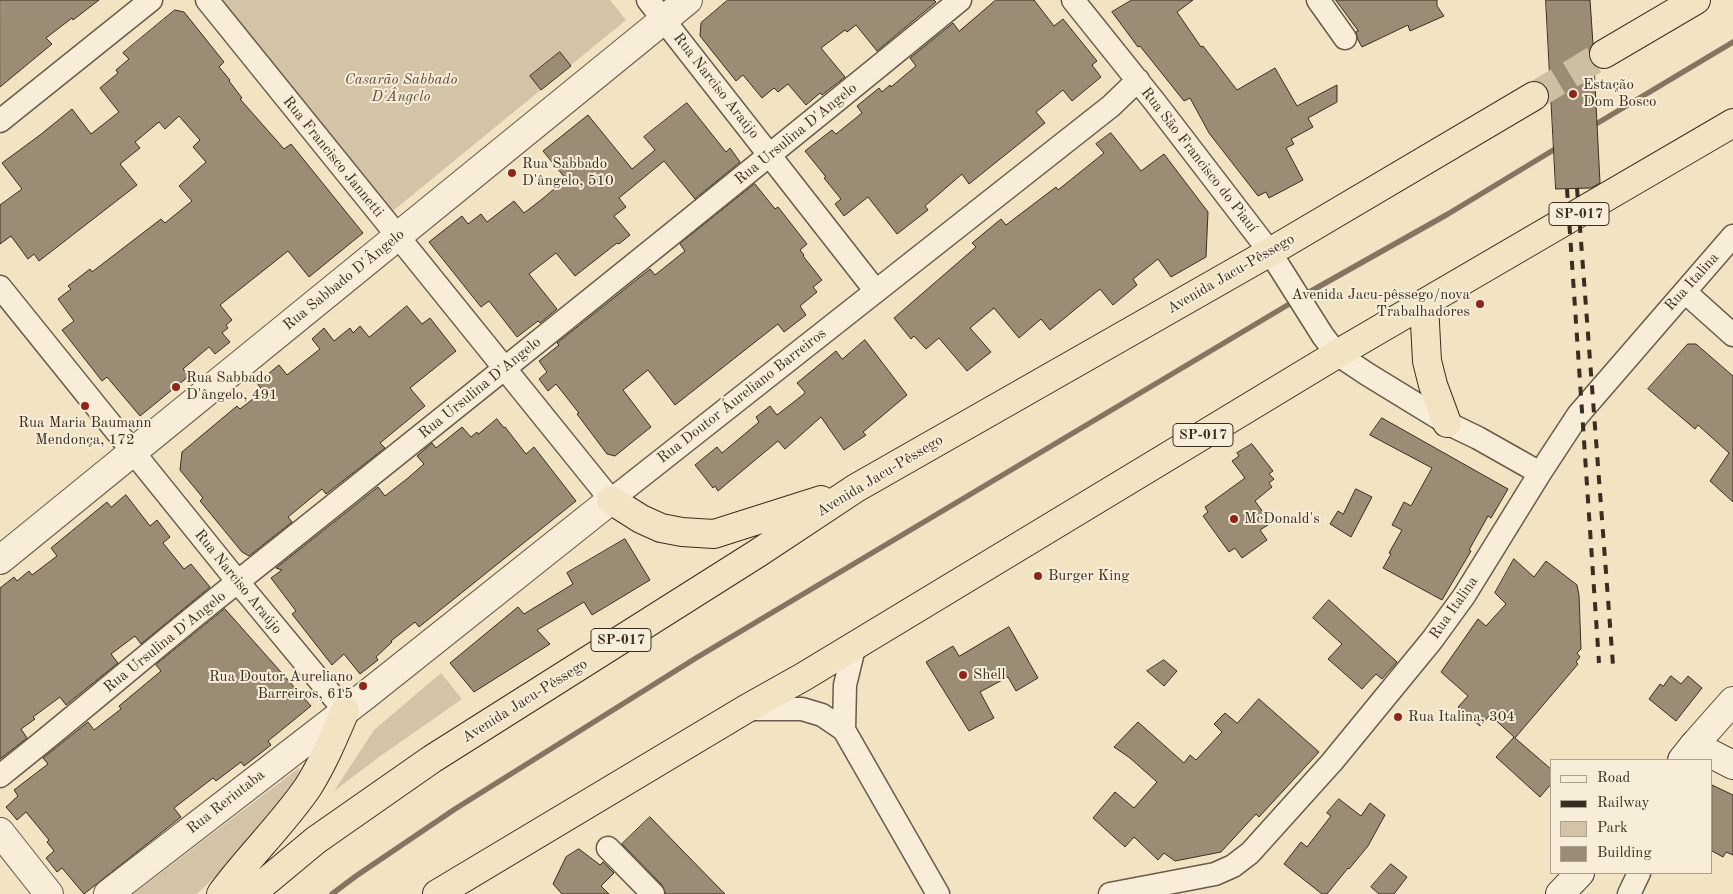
<!DOCTYPE html>
<meta charset="utf-8">
<style>
body{margin:0}
#map{position:relative;width:1733px;height:894px;overflow:hidden;background:#f2e3c3;font-family:"Old Standard TT",serif}
canvas{display:block}
.legend{position:absolute;left:1550px;top:759px;width:162px;height:115px;box-sizing:border-box;background:#f7edd8;border:1px solid #aba18e;margin:0;padding:6px 9px;list-style:none;font-size:15px;color:#3a2e20}
.legend li{display:flex;align-items:center;gap:10px;height:25px}
.legend b{width:25px;border:1px solid #aba18e}
</style>
<div id="map">
<canvas width="1733" height="894"></canvas>
<ul class="legend">
<li><b style="height:6px;background:#f7edd8"></b>Road</li>
<li><b style="height:6px;background:#3a2e20"></b>Railway</li>
<li><b style="height:14px;background:#d3c4a7"></b>Park</li>
<li><b style="height:14px;background:#9a8c75"></b>Building</li>
</ul>
</div>
<script>
const g = document.querySelector('canvas').getContext('2d');
g.lineJoin = 'round';
function paint(path, color) {
  g.fillStyle = color;
  g.fill(path, 'evenodd');
}
function trace(path, color, width, dash) {
  g.strokeStyle = color;
  g.lineWidth = width;
  g.lineCap = dash ? 'butt' : 'round';
  g.setLineDash(dash || []);
  g.stroke(path);
}
function label(font, color, halo, rows, align = 'center') {
  g.font = font + ' "Old Standard TT",serif';
  g.lineWidth = 4;
  g.setLineDash([]);
  g.textBaseline = 'middle';
  g.strokeStyle = halo;
  g.fillStyle = color;
  for (const [text, x, y, turn = 0] of rows) {
    g.save();
    g.translate(x, y);
    g.rotate((+turn || 0) * Math.PI / 180);
    g.textAlign = isNaN(turn) ? turn : align;
    if (halo) g.strokeText(text, 0, 0);
    g.fillText(text, 0, 0);
    g.restore();
  }
}
const green = new Path2D(`
 M213 0H610L626 20 388 215Z
 M441 673 462 699 379 757 334 791 374 730Z
 M300 767 293 787 231 862 197 894H133Z`);
const stream = new Path2D(`
 M1591 127 1733 42
 M1304 295 1448 214 1560 146
 M332 894 356 876 455 809 696 658 1296 300`);
const building = new Path2D(`
 M0 0H99L73 20 72 18 46 38 52 44 0 87Z
 M728 0H934L936 2 877 51 856 25 847 32 845 30 821 48 845 77 822 95 820 93 806 105 788 84 778 92 774 88 762 98 743 75 736 81 700 36 701 23Z
 M996 0H1034L1054 26 1063 19 1097 61 1092 65 1101 77 1072 101 1063 90 1036 112 1045 123 969 184 962 174 925 206 928 210 897 234 868 197 844 216 835 204 841 199 824 178 826 177 805 151 832 130 836 134 862 113 857 106 879 88 882 92 890 85 891 87 916 66 910 58 953 23 959 31Z
 M1132 0H1193L1177 12 1201 47 1203 46 1237 90 1275 68 1297 106 1337 85V102L1308 118 1313 127 1291 139 1294 144 1286 148 1303 180 1269 198 1266 192 1258 196 1209 133 1190 98 1184 101 1140 46 1138 47 1112 12Z
 M1336 0H1437V6L1444 16 1410 31 1408 25 1362 47 1358 40 1356 32 1358 31Z
 M1546 0H1590L1593 44 1588 55 1590 61 1594 65 1600 183 1591 188 1556 189Z
 M175 10 184 12 224 62 219 67 230 80 229 81 242 98 240 99 284 149 291 144 363 233 309 277 288 251 220 305 232 320 226 325 228 328 222 333 230 342 215 354 209 347 183 369 189 376 140 416 107 377 102 381 62 330 74 321 58 299 71 289 68 286 90 269 92 272 161 219 165 223 192 201 179 186 206 162 193 147 200 140 179 116 165 129 159 122 135 142 140 148 120 164 137 185 39 261 34 254 28 259 11 236 0 244V205L22 189 2 163 40 135 72 109 91 134 119 112 100 88 118 73 116 70 129 59 123 53Z
 M560 52 571 66 541 90 530 76Z
 M687 103 726 152 730 148 740 162 695 199 664 161 619 198 626 207 614 216 630 235 619 244 617 243 575 276 556 253 529 274 557 309 540 323 538 321 517 337 489 301 481 307 429 242 462 216 468 224 481 214 487 222 514 201 524 213 541 200 566 179 543 151 588 115 632 169 655 150 644 137Z
 M1111 133 1141 171 1164 154 1208 212 1206 257 1171 277 1158 259 1133 279 1137 285 1113 305 1100 289 1050 330 1041 319 1019 338 994 308 970 328 991 352 967 371 939 338 926 349 914 336 911 339 894 318 976 247 972 243 1001 219 1006 225 1056 187 1058 190 1104 153 1096 144Z
 M755 184 775 209 778 207 807 244 800 250 804 255 803 256 822 280 813 287 817 292 800 306 806 315 784 332 778 324 675 405 648 370 623 390 651 427 615 456 607 454 577 414 579 413 556 384 548 391 539 379 547 372 539 361 559 345 557 343 650 269 655 275 685 251 680 244Z
 M407 306 422 324 430 318 456 351 410 388 425 406 380 443 385 448 326 494 322 489 288 517 292 522 249 556 242 552 200 501 203 498 180 470 182 452 237 406 240 409 263 391 257 383 279 365 287 375 320 349 312 339 324 328 334 341 350 328 353 333 360 326 369 337Z
 M865 340 907 395 863 432 866 435 844 450 821 417 785 449 778 441 718 491 715 486 713 488 695 465 717 447 722 453 759 422 756 417 770 406 777 415 804 394 805 392 797 383 836 351 842 359Z
 M1688 344H1696L1733 376V502L1710 481 1729 453 1698 425 1695 429 1648 389Z
 M1382 418 1508 489 1491 518 1488 516 1469 550 1471 551 1442 600 1383 568 1391 554 1389 553 1402 530 1392 525 1404 502 1411 506 1432 468 1370 435Z
 M497 419 504 428 505 427 526 454 534 447 576 501 419 627 415 622 391 641 392 642 376 657 378 660 360 674 344 654 332 665 292 614 296 611 271 578 282 570 276 568 378 487 385 496 408 478 424 464 417 456 432 443 436 448 462 427 471 437 477 432 478 434Z
 M1252 444 1273 471 1269 474 1274 479 1269 483 1272 487 1255 501 1271 523 1260 530 1267 540 1242 558 1235 548 1229 552 1203 516 1208 512 1205 507 1245 478 1232 461 1239 456 1237 453Z
 M1356 489 1372 497 1351 537 1330 524 1338 511 1343 514Z
 M126 495 150 526 157 520 170 537 163 543 184 569 191 564 210 587 141 644 135 636 111 654 118 663 66 705 60 697 33 717 35 719 21 729 27 738 0 759V588L14 577 17 581 29 571 32 575 57 556 51 548 107 502 111 507Z
 M625 539 650 580 592 615 584 602 537 630 550 644 474 692 450 663 518 607 524 614 573 584 567 573Z
 M1514 559 1534 577 1546 561 1577 585 1579 595 1581 649 1577 653 1580 657 1576 662 1578 664 1515 738 1552 770V783L1540 797 1496 757 1514 737 1490 715 1480 726 1458 707 1468 696 1441 672 1478 619 1486 626 1506 604 1495 593Z
 M1329 600 1397 662 1382 679 1376 674 1362 689 1328 659 1342 644 1313 618Z
 M225 609 311 706 268 741 271 745 244 766 241 762 216 781 213 778 174 808 181 817 84 894 62 868 57 872 46 858 54 851 47 842 49 840 26 812 17 820 6 807 18 796 14 790 48 764 43 758 88 722 94 730 121 709 119 706 161 671 156 665Z
 M1009 627 1038 678 1016 691 1008 677 980 692 994 718 969 731 926 662 953 646 959 656Z
 M1164 660 1177 671 1164 686 1147 671Z
 M1671 676 1681 684 1688 676 1702 688 1676 721 1649 699 1660 684 1663 686Z
 M1259 699 1319 752 1259 817 1256 814 1221 852 1175 861 1164 853 1158 860 1134 837 1125 847 1093 818 1115 792 1134 808 1157 782 1130 758 1114 747 1138 722 1184 763 1190 755 1196 760 1222 732 1214 724 1225 713 1237 723Z
 M1712 785 1733 795V855L1726 852 1723 857 1712 851Z
 M1339 799 1361 816 1370 803 1385 815 1368 846 1349 869 1348 868 1327 894H1322L1284 864 1301 842 1307 847 1331 816 1327 813Z
 M650 817 679 847 725 894H666L662 885 622 844Z
 M579 849 600 865 603 862 614 873 601 886 609 894H562L553 884 566 857Z
 M1391 864 1407 877 1394 894H1379L1371 887Z`);
const trunkTunnel = new Path2D(`
 M1534 96 1604 54`);
const minor = new Path2D(`
 M207 0 611 500 1111 106 1138 80
 M648 0 875 290
 M1073 0 1154 101 1270 252 1323 336 1337 354 1367 374 1447 423 1478 438 1540 473
 M1318 0 1345 38
 M0 121 151 0
 M0 287 238 582 345 711
 M1685 292 1733 335
 M746 709H802L822 715 844 730 938 894
 M844 730 845 685 855 644
 M0 776C71 720 140 660 211 603 462 403 712 203 960 0
 M608 848 653 894
 M1110 894 1215 874 1233 866 1250 853 1332 762 1432 640 1464 596 1540 473 1578 415 1733 236
 M1629 894 1639 873`);
const tertiary = new Path2D(`
 M0 560 688 0
 M1694 745 1733 701
 M0 832 49 894
 M108 894 366 695 611 500`);
const secondary = new Path2D(`
 M1682 760 1694 745 1733 765
 M1560 894 1580 873`);
const trunk = new Path2D(`
 M1604 54 1696 0
 M1424 304 1427 361 1433 385 1447 423
 M611 500 641 519 661 528 682 532 714 534 821 500
 M221 894C248 857 282 825 308 787 323 763 334 737 345 711
 M251 894 316 840 432 759 758 553 856 488 1270 252 1534 96
 M437 894 746 709 803 677 1337 354 1733 123`);
const rail = new Path2D(`
 M1577 188 1613 665
 M1567 189 1599 663`);
const markers = [
 [1573,94,5,"#8f2418"],
 [512,173,5,"#8f2418"],
 [1480,304,5,"#8f2418"],
 [176,387,5,"#8f2418"],
 [85,406,5,"#8f2418"],
 [1234,519,5,"#8f2418"],
 [1038,576,5,"#8f2418"],
 [963,675,5,"#8f2418"],
 [363,686,5,"#8f2418"],
 [1398,717,5,"#8f2418"]
];
const shields = [
 [1579,214,60],
 [1203,435,60],
 [621,640,60]
];
const shieldNames = [
 ["SP-017",1579,214],
 ["SP-017",1203,435],
 ["SP-017",621,640]
];
const parkNames = [
 ["Casarão Sabbado",401,80],
 ["D'Ângelo",401,97]
];
const poiNames = [
 ["Estação",1583,85],
 ["Dom Bosco",1583,102],
 ["Rua Sabbado",522,164],
 ["D'ângelo, 510",522,181],
 ["Avenida Jacu-pêssego/nova",1470,295,"right"],
 ["Trabalhadores",1470,312,"right"],
 ["Rua Sabbado",186,378],
 ["D'ângelo, 491",186,395],
 ["Rua Maria Baumann",85,423,"center"],
 ["Mendonça, 172",85,440,"center"],
 ["McDonald's",1244,519],
 ["Burger King",1048,576],
 ["Shell",973,675],
 ["Rua Doutor Aureliano",353,677,"right"],
 ["Barreiros, 615",353,694,"right"],
 ["Rua Italina, 304",1408,717]
];
const streetNames = [
 ["Rua Narciso Araújo",716,86,52],
 ["Rua Ursulina D'Angelo",796,134,-39],
 ["Rua Francisco Jannetti",333,157,51],
 ["Rua São Francisco do Piauí",1199,160,52],
 ["Avenida Jacu-Pêssego",1231,274,-30],
 ["Rua Sabbado D'Ângelo",344,280,-39],
 ["Rua Italina",1692,282,-48],
 ["Rua Ursulina D'Angelo",480,388,-39],
 ["Rua Doutor Áureliano Barreiros",742,396,-38],
 ["Avenida Jacu-Pêssego",880,476,-31],
 ["Rua Narciso Araújo",238,582,51],
 ["Rua Italina",1454,608,-55],
 ["Rua Ursulina D'Angelo",165,642,-39],
 ["Avenida Jacu-Pêssego",525,701,-32],
 ["Rua Reriutaba",226,802,-38]
];
paint(green, '#d3c4a7');
trace(stream, '#837561', 5.5);
paint(building, '#9a8c75');
trace(building, '#3a2e20', 1);
trace(trunkTunnel, '#cdbfa2', 28, [28, 14]);
trace(minor, '#685b49', 25);
trace(tertiary, '#685b49', 30);
trace(secondary, '#3a2e20', 30);
trace(trunk, '#3a2e20', 30);
trace(minor, '#f7edd8', 22);
trace(tertiary, '#f7edd8', 28);
trace(secondary, '#f7edd8', 28);
trace(trunk, '#f2e3c3', 28);
trace(rail, '#3a2e20', 4, [9, 9]);
for (const [x, y, r, color] of markers) {
  const dot = new Path2D();
  dot.arc(x, y, r, 0, 2 * Math.PI);
  g.fillStyle = color;
  g.fill(dot);
  trace(dot, '#f7edd8', 2);
}
for (const [x, y, w] of shields) {
  const box = new Path2D();
  box.roundRect(x - w / 2, y - 11.5, w, 23, 4);
  g.fillStyle = '#f7edd8';
  g.fill(box);
  trace(box, '#3a2e20', 1);
}
label('bold 14px', '#3a2e20', null, shieldNames);
label('italic 15px', '#594c3b', '#f7edd8', parkNames);
label('15px', '#3a2e20', '#f7edd8', poiNames, 'left');
label('15px', '#3a2e20', '#f7edd8', streetNames);
</script>
